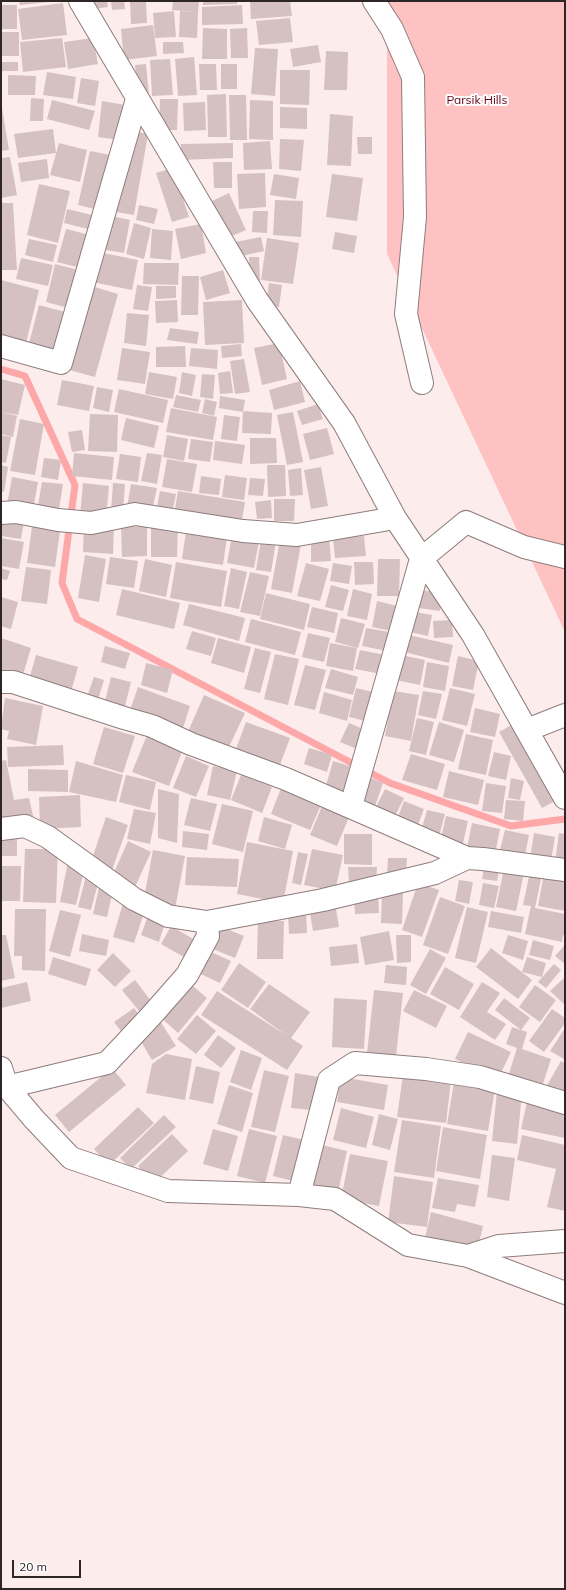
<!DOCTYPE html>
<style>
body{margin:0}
#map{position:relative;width:566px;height:1590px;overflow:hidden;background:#fdecec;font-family:Mulish,sans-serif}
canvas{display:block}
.frame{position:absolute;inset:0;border:2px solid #2e2626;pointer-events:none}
.scale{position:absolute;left:12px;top:1560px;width:69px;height:18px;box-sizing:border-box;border:2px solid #2e2626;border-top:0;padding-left:5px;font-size:12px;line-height:14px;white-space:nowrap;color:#2e2626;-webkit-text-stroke:3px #fefefe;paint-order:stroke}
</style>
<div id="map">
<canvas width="566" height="1590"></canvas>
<div class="frame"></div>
<div class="scale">20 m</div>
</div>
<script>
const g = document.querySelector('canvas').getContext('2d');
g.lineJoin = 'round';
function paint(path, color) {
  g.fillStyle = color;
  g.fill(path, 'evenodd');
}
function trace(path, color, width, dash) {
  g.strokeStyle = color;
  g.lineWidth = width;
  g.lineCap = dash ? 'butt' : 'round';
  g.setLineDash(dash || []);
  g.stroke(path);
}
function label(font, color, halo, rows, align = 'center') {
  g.font = font + ' Mulish,sans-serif';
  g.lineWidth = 4;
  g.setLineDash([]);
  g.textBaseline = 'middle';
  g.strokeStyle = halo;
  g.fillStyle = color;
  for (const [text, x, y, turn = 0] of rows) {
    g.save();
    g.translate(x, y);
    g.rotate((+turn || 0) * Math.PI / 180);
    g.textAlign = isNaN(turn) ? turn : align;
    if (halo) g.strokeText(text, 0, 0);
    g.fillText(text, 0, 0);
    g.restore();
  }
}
const green = new Path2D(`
 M387 1H565V632L387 254Z`);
const stream = new Path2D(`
 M1 369 25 376 75 485 62 583 77 619 390 783 511 826 565 819`);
const building = new Path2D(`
 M19 1H49V2L20 5Z
 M86 1H107L108 7 87 10Z
 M111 1H124L125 9 112 10Z
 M130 1H146L147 23 131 24Z
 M173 1H199L198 12 172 10Z
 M203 1H237V4L203 5Z
 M250 1H290L292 16 251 19Z
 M63 3 67 35 22 40 18 9Z
 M1 5H17V29H1Z
 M242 5 243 24 202 25V7Z
 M174 11 176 37 155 38 153 13Z
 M180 11 198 12 197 38 179 37Z
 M290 18 293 42 259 45 256 21Z
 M153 25 157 56 124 60 121 29Z
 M203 28 227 29V59H202Z
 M247 28 248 58H231L230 29Z
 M1 32H19V56H1Z
 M62 38 66 67 23 72 20 42Z
 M93 38 98 64 68 69 64 42Z
 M163 42H183L184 53 163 54Z
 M318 45 321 62 293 67 290 49Z
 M255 48 278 49 275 96 251 94Z
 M326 51 348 52 347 90H324Z
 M194 57 197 95 178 96 175 59Z
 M170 59 173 95 152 96 150 60Z
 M1 62H18V71H1Z
 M146 64 149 95 138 96 135 65Z
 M199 64H216L217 90H200Z
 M221 64H237V89H221Z
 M280 70H310L309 105 280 104Z
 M47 72 76 77 73 99 43 95Z
 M8 75 36 76 35 95H8Z
 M81 78 99 81 95 106 77 103Z
 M226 94 227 137H208L207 95Z
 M229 95H246L247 140H230Z
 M31 98 44 99 43 121H30Z
 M160 99H178L177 130H159Z
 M52 100 95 111 89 130 47 119Z
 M250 100 273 101V140L249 139Z
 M102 101 125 105 120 140 98 137Z
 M1 102 9 150 1 151Z
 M205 102 206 130 184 131 183 103Z
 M280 107 307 108V129L280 128Z
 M330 114 353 116 351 166 327 165Z
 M53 129 56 153 18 158 14 134Z
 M133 131 148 134 134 215 110 211Z
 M357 137H372V154H358Z
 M280 139 304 140 301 171 279 169Z
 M270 141 272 169 244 170 243 143Z
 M59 143 87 150 80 182 50 175Z
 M233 143V158L181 160V144Z
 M90 151 115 156 103 211 78 205Z
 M10 157 17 195 1 198V158Z
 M47 159 49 178 21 182 18 163Z
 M213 162H232V188H214Z
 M173 168 189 217 172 222 156 173Z
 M265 173 266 207 239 209 237 174Z
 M274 174 299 178 296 199 270 195Z
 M332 174 363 178 357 221 326 217Z
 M39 184 70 191 58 243 27 235Z
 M229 193 246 230 227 238 210 202Z
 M275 200 303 201 301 237 273 235Z
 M1 203H13L17 270H1Z
 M139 205 158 209 154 224 136 220Z
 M67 209 100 217 96 231 64 223Z
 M253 211H268L267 233 252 232Z
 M107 215 130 220 124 253 100 249Z
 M134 223 151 228 144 259 126 254Z
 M201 224 206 253 181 259 175 229Z
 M66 229 94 236 85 269 57 262Z
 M152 229 173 231 171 260 150 258Z
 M335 232 357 236 354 253 332 249Z
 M261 237 264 251 233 258 230 243Z
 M267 238 299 243 293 284 261 280Z
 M29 239 57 245 53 262 25 255Z
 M98 252 138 260 132 290 92 282Z
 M249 257H259L260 281 250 282Z
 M21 258 53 265 48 286 16 279Z
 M144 263H179L178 285 143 284Z
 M55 264 82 271 72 309 46 302Z
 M223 270 230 293 206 300 200 277Z
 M182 276H199L198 315H181Z
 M1 280 39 290 25 347 1 341Z
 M269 283 282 285 279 307 266 306Z
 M85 284 118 294 95 377 62 368Z
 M137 285 152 287 148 311 133 309Z
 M156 286H176V298L156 299Z
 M177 300 178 322 156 323 155 301Z
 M242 300 244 343 205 345 203 302Z
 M39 305 69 313 57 354 28 347Z
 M127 313 149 315 146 346 124 343Z
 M170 328 199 332 197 344 167 340Z
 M279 343 287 379 262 385 254 348Z
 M241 344 242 356 222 358 221 346Z
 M185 346 186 367H156V347Z
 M122 348 150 352 145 384 117 380Z
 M191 348 218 350 217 369 189 366Z
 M244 359 250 392 235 394 230 361Z
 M230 371 233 393 220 394 218 373Z
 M149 372 177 377 173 399 145 394Z
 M182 372 196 375 192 396 179 393Z
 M202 374 215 375 213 399 200 397Z
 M1 379 25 385 18 415 1 412Z
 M62 380 94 386 89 411 57 405Z
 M300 381 305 402 274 410 269 390Z
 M97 387 113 390 109 412 93 408Z
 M119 389 168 400 163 423 114 412Z
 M176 395 201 400 198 412 173 407Z
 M220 396 245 400 243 412 219 408Z
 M205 399 217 402 214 416 202 413Z
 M318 404 323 419 302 425 297 411Z
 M171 408 217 417 213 440 166 432Z
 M243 411 272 413 271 434 242 433Z
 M1 412 17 416 13 437 1 434Z
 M293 412 303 462 287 465 277 415Z
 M90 414 118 415 117 452 88 451Z
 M224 415 240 417 237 441 221 439Z
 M126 418 159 426 154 448 121 440Z
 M20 419 44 424 35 475 10 471Z
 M327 428 334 454 310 460 303 434Z
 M82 430 85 450 72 452 68 432Z
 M1 435 11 437 6 463 1 462Z
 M167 435 188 439 184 461 163 457Z
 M250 438H276L277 463 250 464Z
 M191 439 213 442 210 462 188 459Z
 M215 441 245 445 242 464 213 460Z
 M74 453 114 457 112 480 72 476Z
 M147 453 162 455 157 484 141 481Z
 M120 454 141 457 138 482 116 479Z
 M44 458 61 460 58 480 41 477Z
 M167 459 197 464 192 492 162 487Z
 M1 465 8 467 4 492 1 491Z
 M267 465H285L286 496 268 497Z
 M321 467 328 506 311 509 304 470Z
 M301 468 303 495 290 496 288 470Z
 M225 475 247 478 244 500 222 497Z
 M201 476 221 479 219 495 199 493Z
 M12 477 38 482 33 510 7 505Z
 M250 478 265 479 263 496 248 495Z
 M42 482 63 484 58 515 37 511Z
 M83 483 109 486 106 518 80 516Z
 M113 483 125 484 123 513 111 512Z
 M131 484 157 488 152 511 127 507Z
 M160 491 176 494 172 514 156 511Z
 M178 491 245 502 241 526 174 515Z
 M274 499H295L294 521H274Z
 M271 500 272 518 257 519 255 502Z
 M1 518 24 521 21 539 1 536Z
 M33 519 61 524 55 567 27 563Z
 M151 525H178L177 557H151Z
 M84 526 114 528 113 554 83 552Z
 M147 526V556L122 557 121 527Z
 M186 531 227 537 223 565 182 559Z
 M311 535H329L331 561 311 562Z
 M232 536 259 541 254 568 227 563Z
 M364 536 366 556 335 558 333 538Z
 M1 538 24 542 19 569 1 566Z
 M261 540 276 542 271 572 256 570Z
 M280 540 301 544 292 593 271 589Z
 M85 555 106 559 99 602 78 598Z
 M110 557 138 561 134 588 106 584Z
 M145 559 172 565 166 597 139 591Z
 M378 559H400L399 596H377Z
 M176 562 227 571 221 607 170 598Z
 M354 562H373L374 584 355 585Z
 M306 563 329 569 320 601 297 596Z
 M333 563 352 566 349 584 330 581Z
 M26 567 51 570 47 604 21 601Z
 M1 568 10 571 7 580 1 579Z
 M231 568 247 572 239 609 224 606Z
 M250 572 269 576 260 616 240 612Z
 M331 585 349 590 343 611 325 607Z
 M122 589 180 603 174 629 116 615Z
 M353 589 372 594 367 620 347 616Z
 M414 589 442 593 440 611 411 607Z
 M266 593 310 604 304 630 260 619Z
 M1 597 18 602 11 629 1 626Z
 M377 601 401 607 396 632 372 627Z
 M189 604 245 618 239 641 183 625Z
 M312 607 338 613 334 633 307 627Z
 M409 611 432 615 428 636 405 631Z
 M341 618 365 624 358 648 335 642Z
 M251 619 301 632 295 655 245 642Z
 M452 620 453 637 434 638 433 621Z
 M366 628 395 633 392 652 362 646Z
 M192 631 216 638 211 656 186 649Z
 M308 633 330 638 324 662 302 657Z
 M404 634 453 645 449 663 400 651Z
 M1 638 31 648 21 681 1 674Z
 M218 638 251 647 244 673 211 663Z
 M330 643 357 648 353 671 326 666Z
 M105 646 130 653 125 669 101 662Z
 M255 648 271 652 260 693 244 689Z
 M360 650 390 656 386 675 355 669Z
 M275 654 299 659 288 705 264 699Z
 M36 655 78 667 70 695 28 683Z
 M401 655 425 660 420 685 396 680Z
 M458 656 479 661 473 690 452 686Z
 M427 662 449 666 445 691 423 687Z
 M146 663 173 670 167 693 141 685Z
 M305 665 326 670 315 710 294 705Z
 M331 669 358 677 353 695 325 688Z
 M94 677 104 680 96 706 85 702Z
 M111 677 131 682 123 714 103 709Z
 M138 687 190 706 182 731 129 713Z
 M356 688 381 694 373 723 349 717Z
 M450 688 475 694 467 726 442 720Z
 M393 691 419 695 411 741 385 736Z
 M423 691 442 694 436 719 418 715Z
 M324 692 352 700 347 721 319 713Z
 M204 695 245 713 227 751 187 734Z
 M5 698 43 706 36 745 7 739 9 731 1 729Z
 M475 708 500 714 495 737 470 732Z
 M417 718 434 722 426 755 409 751Z
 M246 722 290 738 277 773 233 757Z
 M439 722 464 730 454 762 429 755Z
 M349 723 370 732 362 751 340 742Z
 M515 723 559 799 542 808 499 732Z
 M104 727 135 736 123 773 93 764Z
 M466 734 493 740 486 775 458 769Z
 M147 735 183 749 169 786 132 772Z
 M63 745 64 765 8 767 7 747Z
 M309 748 332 755 327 772 304 764Z
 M494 752 511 756 506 780 488 776Z
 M411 754 445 764 437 790 402 780Z
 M186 756 209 766 196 797 173 788Z
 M6 760 14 800 29 798 34 820 1 827V761Z
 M76 761 123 775 116 802 69 792Z
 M333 761 350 766 342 795 325 789Z
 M213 766 237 771 230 800 207 795Z
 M28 769 68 770V792L28 791Z
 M449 771 484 780 478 805 443 797Z
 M126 775 156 782 150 810 119 802Z
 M241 775 272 787 262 813 231 800Z
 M364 775 383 783 374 809 354 801Z
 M511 778 524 781 520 800 508 798Z
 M486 783 506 786 502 813 482 811Z
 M281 788 321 805 310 830 271 814Z
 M158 789 179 794 177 843 158 838Z
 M385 789 404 798 393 820 374 811Z
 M80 795 81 827 40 829 39 797Z
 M191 798 217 804 210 831 184 825Z
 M506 800 525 801 523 821 504 819Z
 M404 801 424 809 416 830 396 822Z
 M222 804 253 811 243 852 212 844Z
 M322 806 349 817 337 846 310 835Z
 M134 809 156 813 150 844 127 839Z
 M427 810 445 814 438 840 420 835Z
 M446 816 468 821 462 848 440 843Z
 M106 817 128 825 111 873 90 865Z
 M264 817 292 825 285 849 258 841Z
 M472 823 500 829 494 859 466 853Z
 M505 830 529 835 524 860 499 854Z
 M1 831H17V856H1Z
 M183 831 209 834 207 850 182 847Z
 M534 833 555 837 551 861 530 858Z
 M559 833 565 834V863L555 862Z
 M344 834H372V865L344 864Z
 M128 841 151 852 135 887 112 877Z
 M247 842 293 851 283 903 237 894Z
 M25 849H58L56 903 23 902Z
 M312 849 343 855 335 891 304 885Z
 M153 850 185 856 175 909 143 903Z
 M298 852 308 854 301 885 292 883Z
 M187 857 239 859 237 887 185 885Z
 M388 858H407L406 875 387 874Z
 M68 862 85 866 76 905 60 902Z
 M485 862 500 865 497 881 482 879Z
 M505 864 525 868 516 911 496 907Z
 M1 866H21L20 901H1Z
 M348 867H377L376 882H349Z
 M87 872 100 876 91 910 78 907Z
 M530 872 542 874 535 908 565 914V935H563L562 942 525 934 531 906 523 905Z
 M544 874 565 878V911L538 906Z
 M459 880 473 882 469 904 455 901Z
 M100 883 114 886 107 917 93 914Z
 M418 883 439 890 422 937 402 930Z
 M483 883 499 886 494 908 479 905Z
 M382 892 403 893 402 924 381 923Z
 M378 894 379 913 355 914 354 895Z
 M440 897 465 906 448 954 423 945Z
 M124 900 146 907 134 943 113 937Z
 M335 903 339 927 313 931 309 907Z
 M467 907 488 912 476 963 455 958Z
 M15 909H46L45 971 22 970V956H14Z
 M60 910 81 915 70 957 49 951Z
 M491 911 524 917 521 933 488 927Z
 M306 912 307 933 289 934 288 913Z
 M149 913 166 919 159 942 141 935Z
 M258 920 284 921 283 959H257Z
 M217 925 244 936 235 958 208 947Z
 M171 926 200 943 189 960 161 944Z
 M389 931 394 960 365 965 360 937Z
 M82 934 109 940 106 956 79 951Z
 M1 935H6L15 978 1 981Z
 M396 935H411V962L397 963Z
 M508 935 528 941 523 960 502 953Z
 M533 940 554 946 550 960 529 955Z
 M357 944 359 963 331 966 329 947Z
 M565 945V964L555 956Z
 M202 948 231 961 220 983 192 970Z
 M491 948 532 980 518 999 476 967Z
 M430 949 446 958 426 994 410 985Z
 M113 953 131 971 115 987 97 970Z
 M53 957 91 969 86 986 48 974Z
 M527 957 546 963 542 977 522 972Z
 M239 963 266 982 248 1008 221 990Z
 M554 964 561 970 546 988 538 982Z
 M386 965 407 967 406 985 384 983Z
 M445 967 474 984 459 1010 430 994Z
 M565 977V1005L550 991Z
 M135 980 155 1006 143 1016 122 990Z
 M27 982 31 1001 1 1008V988Z
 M188 982 207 998 178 1033 159 1016Z
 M482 982 500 993 487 1012 506 1024 495 1040 460 1017Z
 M269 984 310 1012 291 1038 303 1046 287 1070 201 1015 217 991 286 1035 250 1009Z
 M535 985 556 1000 540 1022 519 1007Z
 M374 990 403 993 395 1065 366 1062Z
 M414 990 447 1006 436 1028 403 1011Z
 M334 998 367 1000 364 1049 332 1047Z
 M504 998 530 1018 521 1030 495 1010Z
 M134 1008 143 1021 124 1035 114 1022Z
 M552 1009 565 1018V1023L544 1052 529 1041Z
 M197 1015 216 1031 196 1054 177 1039Z
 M160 1021 176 1046 152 1060 137 1035Z
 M512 1027 527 1032 522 1049 551 1059 540 1093 506 1083 517 1048 506 1044Z
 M565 1028V1057L564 1059 550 1051Z
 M468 1032 511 1052 498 1079 455 1059Z
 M218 1035 236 1048 221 1068 204 1055Z
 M241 1050 262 1058 251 1090 230 1082Z
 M166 1054 192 1059 185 1100 146 1093 152 1064Z
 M561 1061 565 1063V1098L546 1087Z
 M196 1066 220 1072 213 1104 189 1099Z
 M112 1068 126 1085 69 1132 55 1115Z
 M264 1070 289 1076 275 1132 251 1127Z
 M295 1073 325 1078 321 1111 291 1108Z
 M403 1075 451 1081 446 1123 397 1117Z
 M341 1077 388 1085 384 1110 337 1102Z
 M454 1082 495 1089 488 1131 447 1124Z
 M229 1085 253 1093 242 1132 217 1124Z
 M497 1091 522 1094 517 1144 492 1141Z
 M528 1097 565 1105V1138L521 1129Z
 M138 1107 154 1123 109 1165 94 1149Z
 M341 1108 374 1117 366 1148 333 1140Z
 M379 1114 398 1119 390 1150 372 1145Z
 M164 1115 176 1127 131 1169 120 1158Z
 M402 1120 441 1126 434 1178 394 1172Z
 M443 1127 487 1135 480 1179 436 1171Z
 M213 1129 238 1136 228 1171 203 1164Z
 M249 1129 277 1136 265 1183 237 1176Z
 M172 1134 188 1151 154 1183 138 1166Z
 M283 1135 308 1141 297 1182 273 1176Z
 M522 1135 565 1145V1211L547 1207 556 1169 517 1160Z
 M322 1145 347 1151 337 1197 312 1192Z
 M350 1154 388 1161 379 1206 341 1199Z
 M492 1155 515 1158 509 1201 487 1197Z
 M394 1176 433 1182 427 1227 388 1222Z
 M438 1178 479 1185 475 1207 457 1204 455 1212 432 1208Z
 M431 1212 483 1226 477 1251 425 1238Z`);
const minor = new Path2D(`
 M80 1 257 300 344 423 395 518 473 635 565 798
 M374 1 392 29 413 77 415 217 406 314 422 383
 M1 346 61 363 137 99
 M1 513 16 512 58 520 91 523 135 514 243 531 297 535 395 518
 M1 682H13L124 718 152 726 191 744 286 779 467 858 483 859 565 870
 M527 730 565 715
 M351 806 421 559 466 522 524 547 565 557
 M1 829 25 826 48 837 134 899 168 916 207 922 208 936 187 975 151 1016 107 1063 7 1087
 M207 922 323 900 435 873 467 858
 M1 1068 7 1087 34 1119 71 1158 168 1191 299 1195 335 1199 408 1245 468 1256 565 1293
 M299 1195 329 1080 355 1063 426 1069 480 1077 565 1103
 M468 1256 499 1246 565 1241`);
const parkNames = [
 ["Parsik Hills",477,100]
];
paint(green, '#fec2c2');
trace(stream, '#fea7a9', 7);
paint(building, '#d5c1c1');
trace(minor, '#8e7c7c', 24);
trace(minor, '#fff', 22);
label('12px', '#650219', '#fefefe', parkNames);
</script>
